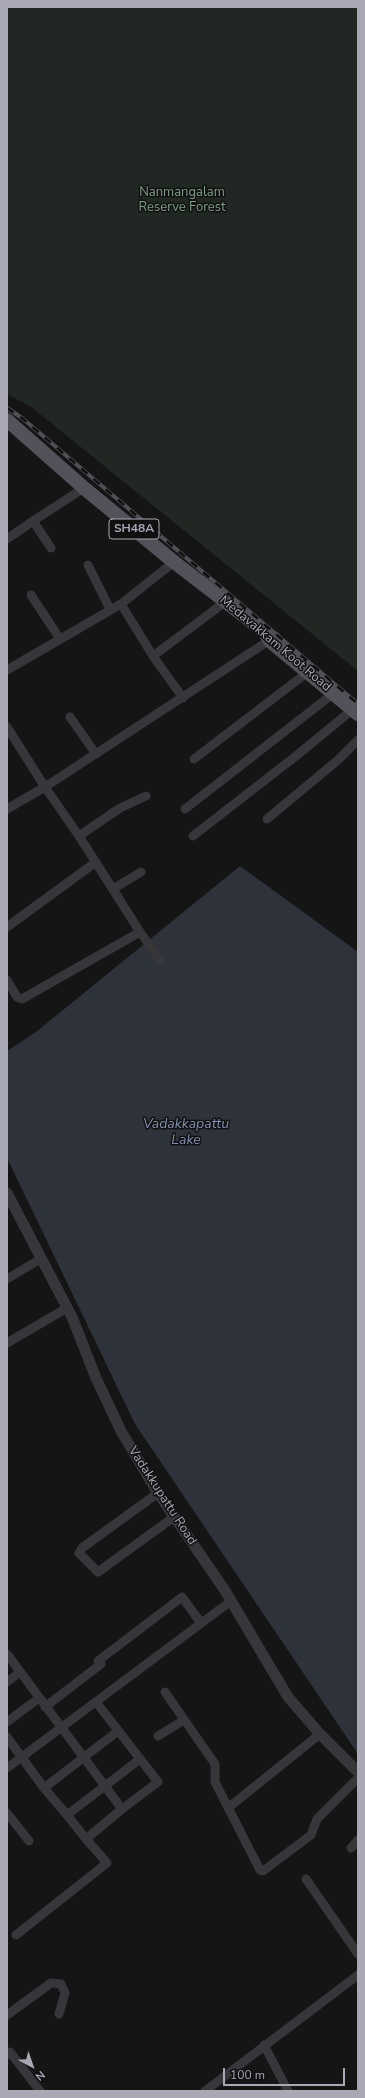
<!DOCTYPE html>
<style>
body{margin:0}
#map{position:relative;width:365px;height:2098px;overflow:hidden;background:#151516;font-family:"Nunito Sans",sans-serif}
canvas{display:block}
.frame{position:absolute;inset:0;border:8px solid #a8a9b5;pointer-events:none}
.north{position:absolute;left:12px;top:2046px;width:40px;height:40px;-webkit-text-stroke:3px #101011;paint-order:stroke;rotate:140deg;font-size:11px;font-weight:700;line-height:16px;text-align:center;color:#a8a9b5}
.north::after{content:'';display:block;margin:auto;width:14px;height:18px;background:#a8a9b5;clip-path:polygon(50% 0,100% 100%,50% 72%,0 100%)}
.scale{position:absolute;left:223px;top:2068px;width:122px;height:18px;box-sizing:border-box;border:2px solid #a8a9b5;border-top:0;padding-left:5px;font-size:12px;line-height:14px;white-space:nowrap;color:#a8a9b5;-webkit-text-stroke:3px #101011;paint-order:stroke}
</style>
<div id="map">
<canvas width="365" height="2098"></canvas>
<div class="frame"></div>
<div class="north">N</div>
<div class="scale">100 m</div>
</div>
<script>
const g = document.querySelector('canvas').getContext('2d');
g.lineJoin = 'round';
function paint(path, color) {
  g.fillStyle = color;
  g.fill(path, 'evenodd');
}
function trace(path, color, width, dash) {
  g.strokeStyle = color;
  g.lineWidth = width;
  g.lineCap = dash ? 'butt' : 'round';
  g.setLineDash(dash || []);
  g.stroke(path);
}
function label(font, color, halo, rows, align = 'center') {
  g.font = font + ' "Nunito Sans",sans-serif';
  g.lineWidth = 3;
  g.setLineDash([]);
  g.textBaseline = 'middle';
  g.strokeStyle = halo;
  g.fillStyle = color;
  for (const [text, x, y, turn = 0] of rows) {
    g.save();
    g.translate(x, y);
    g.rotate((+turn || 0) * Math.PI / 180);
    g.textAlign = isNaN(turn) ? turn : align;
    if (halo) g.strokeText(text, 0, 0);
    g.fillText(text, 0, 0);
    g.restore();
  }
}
const green = new Path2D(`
 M7 7H358V671L30 406 7 394Z`);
const water = new Path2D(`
 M240 866 358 952V1754L135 1424 7 1158V1051L36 1032Z`);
const minor = new Path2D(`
 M33 521 84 488
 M7 539 33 521 51 548
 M88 565 110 609
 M31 595 60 639
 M121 604 153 656 225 602
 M153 656 183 698
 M7 670 121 604 174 562
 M70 717 96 754
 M7 727 45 787 7 809
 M194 759 308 672
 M185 809 334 693
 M267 819 338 760 358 740
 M79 836 120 808 146 796
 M193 836 296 756 352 710
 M113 889 141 872
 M7 927 96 862
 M160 960 140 932 79 836 45 787 276 636
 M7 980 17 997 22 999 140 932
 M7 1279 42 1258
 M7 1343 67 1308
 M158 1493 82 1548 79 1553 98 1572 174 1517
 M7 1654 122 1809 86 1839 67 1815
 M7 1682 20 1672
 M165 1692 215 1764V1782L260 1870 263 1871 311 1835 317 1819 358 1778
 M96 1702 158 1782 122 1809
 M45 1707 101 1664 98 1661 182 1597 201 1623
 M7 1722 39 1698
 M158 1736 184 1720
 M7 1737 44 1788 67 1815 140 1759
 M7 1768 231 1601
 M44 1788 118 1731
 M228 1808 320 1734
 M7 1813 29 1841
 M351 1848 358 1840
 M306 1879 358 1954
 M16 1935 107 1863 86 1839
 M7 2015 51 1983 61 1984 65 1993 59 2014
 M264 2045 288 2091
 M7 2055 10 2052 40 2091
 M205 2091 358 1975`);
const tertiary = new Path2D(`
 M7 1193 72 1317 96 1378 121 1431 158 1493 224 1589 288 1697 320 1734 358 1772`);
const primary = new Path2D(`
 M7 420 84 488 174 562 265 632 270 641 358 714`);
const rail = new Path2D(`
 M7 408 22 418 358 704`);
const shields = [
 [134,529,50]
];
const shieldNames = [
 ["SH48A",134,529]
];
const parkNames = [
 ["Nanmangalam",182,193],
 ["Reserve Forest",182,208]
];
const streetNames = [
 ["Medavakkam Koot Road",275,644,40],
 ["Vadakkupattu Road",162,1496,57]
];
const waterNames = [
 ["Vadakkapattu",186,1125],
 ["Lake",186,1141]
];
paint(green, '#212823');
paint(water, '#2e323b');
trace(minor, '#36363b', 9);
trace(tertiary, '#36363b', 11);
trace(primary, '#52525a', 14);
trace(rail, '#4f4f56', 4);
trace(rail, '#101011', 2.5, [8]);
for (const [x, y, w] of shields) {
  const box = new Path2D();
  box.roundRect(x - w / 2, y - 10, w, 20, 3);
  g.fillStyle = '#101011';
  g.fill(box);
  trace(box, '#a8a9b5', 1);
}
label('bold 12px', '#a8a9b5', null, shieldNames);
label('13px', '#809e89', '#101011', parkNames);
label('13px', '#a8a9b5', '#101011', streetNames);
label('italic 14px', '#828fad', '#101011', waterNames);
</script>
